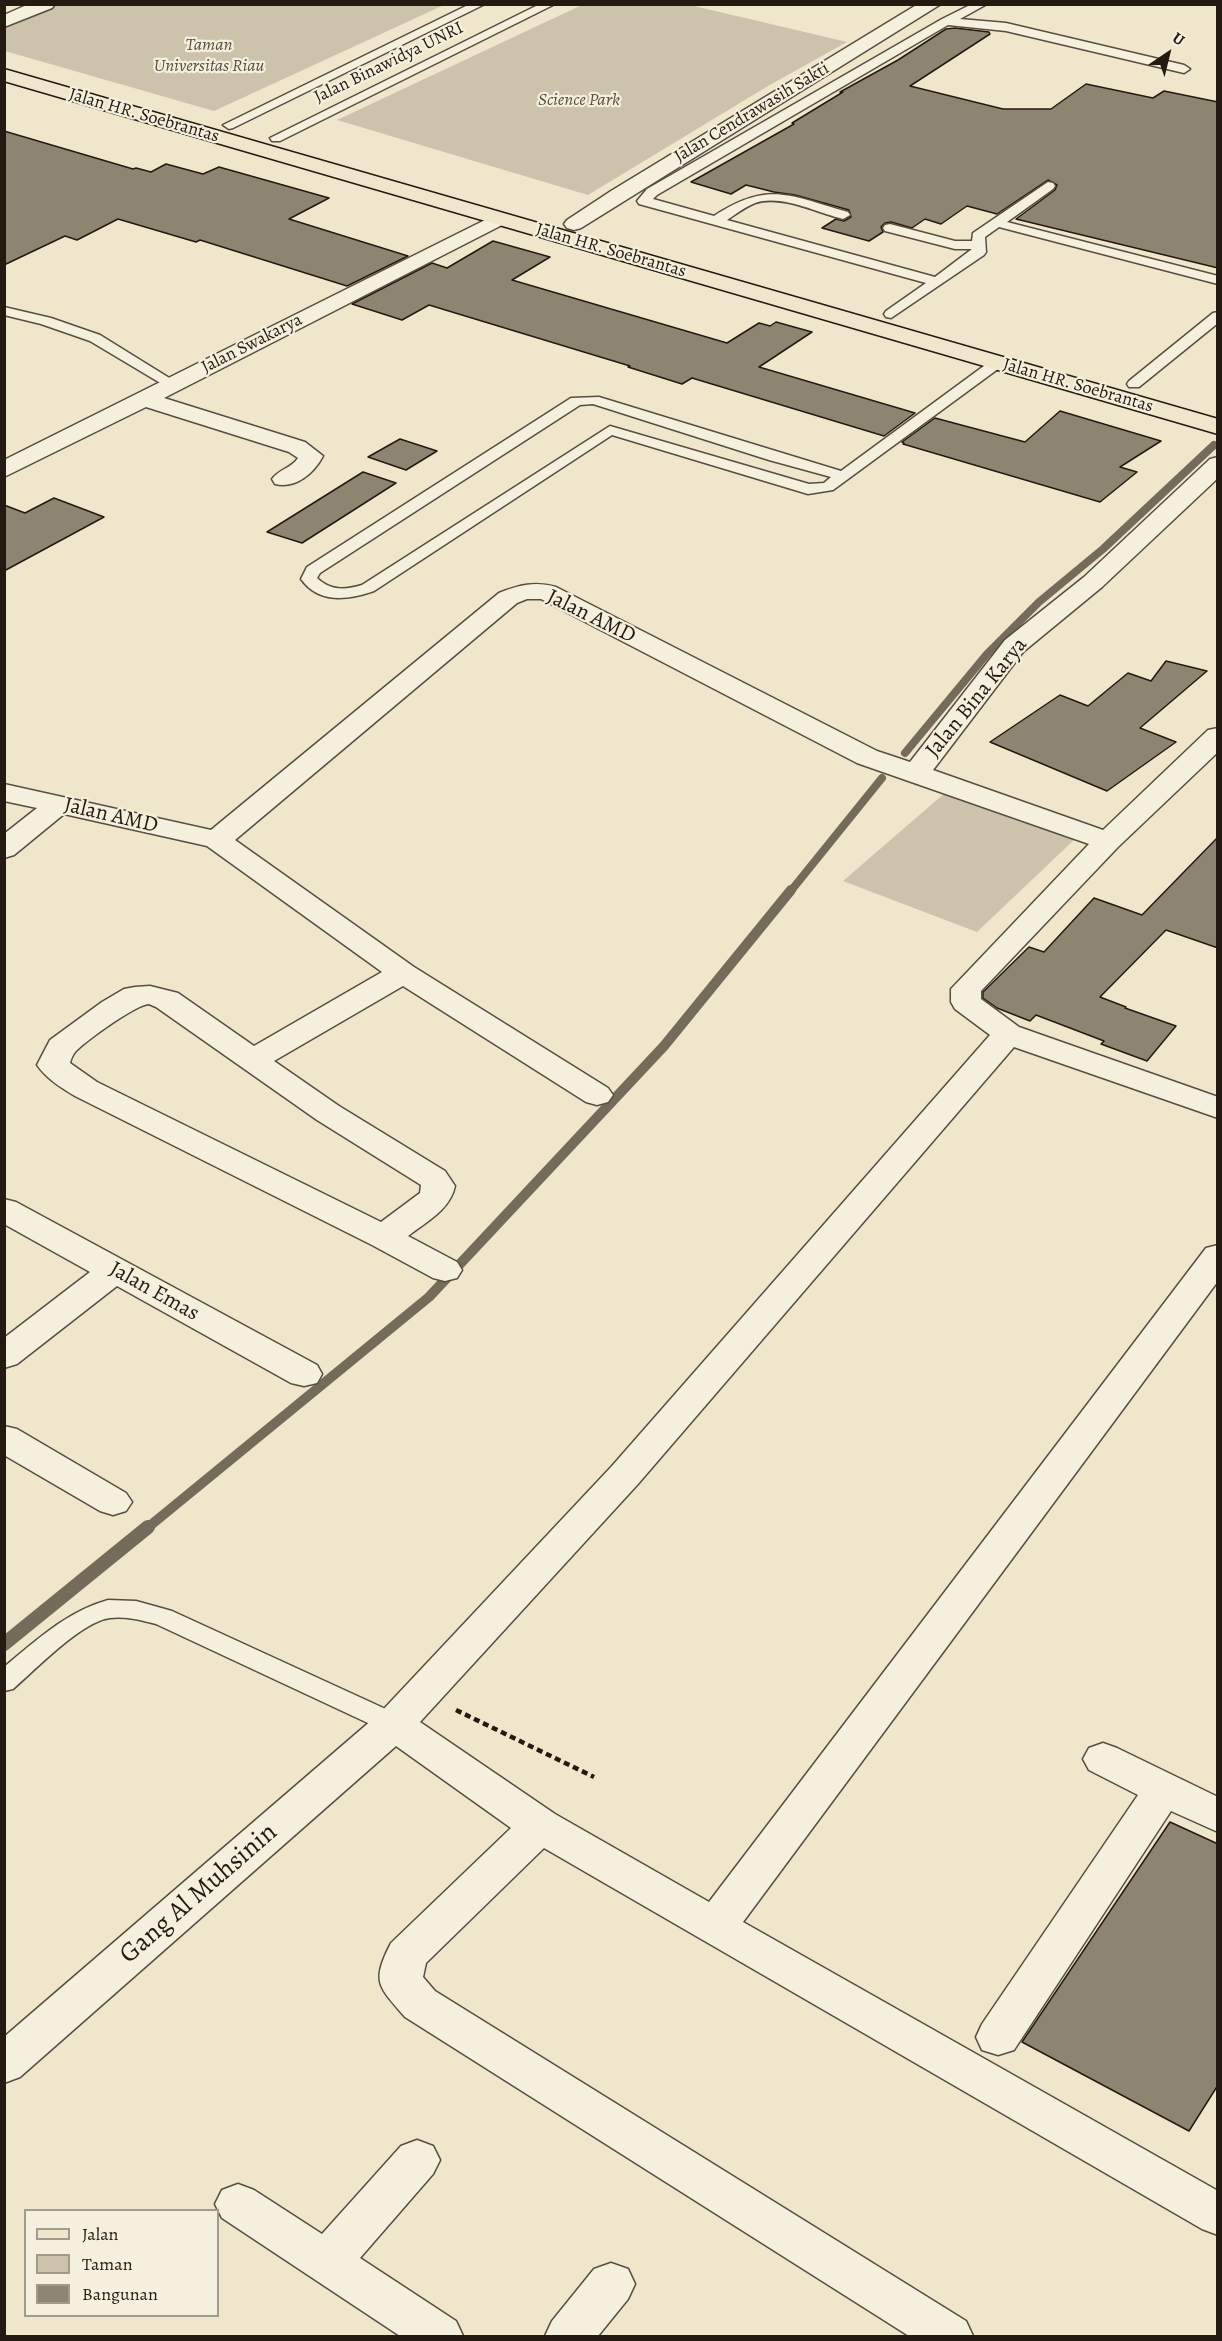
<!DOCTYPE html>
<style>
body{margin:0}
#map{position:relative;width:1222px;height:2341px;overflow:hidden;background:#efe6cc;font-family:Alegreya,serif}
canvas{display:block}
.frame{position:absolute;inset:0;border:6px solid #251a11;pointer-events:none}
.legend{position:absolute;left:24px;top:2209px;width:195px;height:108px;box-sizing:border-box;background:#f5efde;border:2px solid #a29a8c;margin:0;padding:8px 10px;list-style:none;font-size:18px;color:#251a11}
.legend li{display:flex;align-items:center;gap:12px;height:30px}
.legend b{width:30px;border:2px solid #a29a8c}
.north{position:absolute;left:1138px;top:24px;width:60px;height:60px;-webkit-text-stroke:4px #f5efde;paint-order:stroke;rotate:35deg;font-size:16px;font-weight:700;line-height:24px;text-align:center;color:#251a11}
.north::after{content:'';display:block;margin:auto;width:21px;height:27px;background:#251a11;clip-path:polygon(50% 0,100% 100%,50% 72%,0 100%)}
</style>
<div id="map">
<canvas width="1222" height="2341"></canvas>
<div class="frame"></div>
<ul class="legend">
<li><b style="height:8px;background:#efe6cc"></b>Jalan</li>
<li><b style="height:16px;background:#cdc3ac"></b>Taman</li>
<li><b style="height:16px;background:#8e8472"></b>Bangunan</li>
</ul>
<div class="north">U</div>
</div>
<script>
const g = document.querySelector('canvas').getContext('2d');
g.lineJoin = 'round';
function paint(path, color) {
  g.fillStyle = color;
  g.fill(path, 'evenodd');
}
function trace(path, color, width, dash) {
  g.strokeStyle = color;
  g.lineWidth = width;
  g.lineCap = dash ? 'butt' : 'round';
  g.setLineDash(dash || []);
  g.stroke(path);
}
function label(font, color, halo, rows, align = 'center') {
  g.font = font + ' Alegreya,serif';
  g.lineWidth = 4.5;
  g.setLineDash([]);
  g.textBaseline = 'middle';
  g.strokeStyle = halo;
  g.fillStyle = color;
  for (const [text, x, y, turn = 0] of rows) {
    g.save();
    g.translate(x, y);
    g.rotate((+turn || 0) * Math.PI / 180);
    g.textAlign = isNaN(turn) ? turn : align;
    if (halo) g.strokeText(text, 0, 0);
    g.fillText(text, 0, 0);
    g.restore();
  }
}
const green = new Path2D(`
 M584 4 690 5 847 42 768 86 588 195 337 120Z
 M59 5H444L214 111 5 51 4 27Z
 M946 792 1076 838 977 932 843 881Z`);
const streamFar2 = new Path2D(`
 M905 753 987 654 1039 602 1103 549 1214 445
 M790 892 882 778`);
const streamFar1 = new Path2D(`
 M146 1529 429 1297 664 1046 791 890`);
const stream = new Path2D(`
 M4 1644 148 1527`);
const building = new Path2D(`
 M955 28 989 32 990 34 910 86 1003 109H1051L1086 84 1153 98 1164 91 1218 102V268L1016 219 1055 190 1057 185 1048 180 997 214 967 206 941 224 925 219 912 228 891 222 885 223 881 227 883 232 869 241 822 228 836 219 844 221 851 217 849 210 795 195 774 192 746 185 731 194 691 182 794 124 792 123 843 92H840L898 60 946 29Z
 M4 131 133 169 136 168 151 172 166 164 203 174 219 167 329 198 289 219 408 256 347 286 200 240 196 242 118 219 77 240 65 236 4 265Z
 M493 241 550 257 512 280 727 343 759 323 770 326 776 322 812 332 759 367 915 413 884 436 692 378 682 384 628 367 630 366 429 305 402 320 352 304 432 263 447 268Z
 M1060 411 1161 441 1120 467 1137 472 1100 502 903 444 904 443 902 442 935 418 1025 442Z
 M400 439 437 451 406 470 368 457Z
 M363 472 396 483 302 543 267 532Z
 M54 498 104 517 4 571V505L25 513Z
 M1166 661 1207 671 1140 728 1176 742 1107 791 990 742 1060 695 1088 706 1128 673 1151 681Z
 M1218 837V948L1166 930 1100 997 1126 1007 1125 1008 1176 1026 1147 1061 1101 1044 1104 1041 1036 1015 1030 1021 997 1008 983 998V992L1029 947 1044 952 1094 898 1142 915Z
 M1170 1822 1218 1844V2085L1189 2131 1022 2042Z`);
const path = new Path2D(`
 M456 1710 594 1777`);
const service = new Path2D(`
 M470 4H485L233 128 229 129 223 125Z
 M540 4H555L280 141H272L270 138Z
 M972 4H987L960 19 1006 23 1184 65 1190 69 1184 73 1006 31 948 25 657 195 653 199 714 216C769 180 790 196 848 212L850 215 843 219C817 213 782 194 755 203 745 207 736 214 727 220L935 277 972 249H955L885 231 883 228 885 225 890 224 955 241H972L973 233 1048 182 1053 183 1055 186 1053 189 1007 222 1218 276V284L999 227 985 237 986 252 984 255 891 318 886 317 884 314 886 311 926 283 639 204 637 201 647 189 942 19Z
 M4 307 51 318 100 335 179 384 177 387H167L90 341 41 324 4 315Z
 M1218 312V323L1139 387H1129L1127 384 1129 381 1213 313Z
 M997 359 1004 363 1002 366 833 490 808 494 612 435 374 591C348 600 319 604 301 579L307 567 571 398 599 397 841 471 992 360ZM593 404 769 460 831 477 824 483 809 484 610 426 362 585C345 590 331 591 317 578L320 573 580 405Z
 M108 1600 136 1601 172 1611 403 1717 407 1724 403 1731 394 1734 385 1731 156 1624C141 1620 125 1616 110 1618 82 1621 35 1670 13 1689L4 1691V1667C37 1640 66 1612 108 1600Z`);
const minor = new Path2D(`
 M29 4H55L52 8 4 27V15Z
 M918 4H941L581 228 574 230 567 228 564 224 567 220 611 191Z
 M499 213 506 215 509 219 506 223 164 398 305 442 323 456C314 473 296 489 275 484L272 479C279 469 292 468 298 458L289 452 146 407 4 477V460Z
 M1218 457V478L1102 587 1023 652 933 770 1103 830 1208 730 1218 728V752L1118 847 981 991V999L1019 1027 1218 1097V1118L1014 1047 638 1484 420 1722 555 1814 709 1902 1206 1248 1218 1245V1281L743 1922 1218 2191V2235L1202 2229 544 1848 426 1963 423 1977 435 1991 966 2321 973 2336H909L405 2017C378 1986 371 1982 391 1943L511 1828 396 1746 20 2077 4 2083V2037L380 1713 612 1466 990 1035 955 1009 951 1002V989L1089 844 857 763 541 599H527L517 603 235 840 414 967 608 1088 613 1095 608 1102 597 1105 586 1102 403 986 274 1061 339 1106 445 1171 455 1186C450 1210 426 1222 408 1236L457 1262 462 1270 457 1278 445 1281 433 1278 372 1245 75 1096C60 1087 47 1079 37 1065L50 1040 102 1002 124 989 135 987 150 986 178 993 254 1046 382 972 207 846 64 814 14 855 4 858V834L37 808 4 801V784L211 830 499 593C519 585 535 581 556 587L877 751 910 762 1005 640 1084 577 1210 459ZM149 1004 156 1007 317 1120 421 1185 420 1193 381 1222 97 1082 70 1063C71 1059 73 1054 76 1051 87 1040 135 1005 149 1004Z
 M4 1199 16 1202 317 1365 322 1374 317 1383 304 1386 291 1383 117 1286 17 1364 4 1368V1338L90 1272 4 1224Z
 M4 1426 17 1429 126 1493 132 1502 126 1511 113 1515 100 1511 4 1455Z
 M1103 1743 1117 1748 1218 1797V1832L1171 1811 1014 2050 998 2055 982 2050 976 2037 982 2024 1138 1795 1089 1770 1083 1759 1089 1748Z
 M417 2140 433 2146 440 2160 433 2174 360 2258 456 2321 463 2336H400L222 2218 215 2204 222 2190 238 2184 254 2190 322 2234 401 2146Z
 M611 2263 628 2269 635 2284 628 2299 598 2336H545L552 2321 594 2269Z`);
const primary = new Path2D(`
 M4 69 1218 419V434L4 81Z`);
const farParknames = [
 ["Taman",209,46],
 ["Universitas Riau",209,67],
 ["Science Park",579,101]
];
const farStreetnames = [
 ["Jalan Binawidya UNRI",389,63,-26],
 ["Jalan Cendrawasih Sakti",752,113,-31],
 ["Jalan HR. Soebrantas",144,116,16],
 ["Jalan HR. Soebrantas",611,251,16],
 ["Jalan Swakarya",252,344,-27],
 ["Jalan HR. Soebrantas",1078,386,16]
];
const streetNames = [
 ["Jalan AMD",591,617,26],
 ["Jalan Bina Karya",977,698,-51],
 ["Jalan AMD",111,816,13],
 ["Jalan Emas",154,1292,29]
];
const nearStreetnames = [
 ["Gang Al Muhsinin",199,1894,-41]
];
paint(green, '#cdc3ac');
trace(streamFar2, '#756b5b', 8);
trace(streamFar1, '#756b5b', 10);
trace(stream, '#756b5b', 14);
paint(building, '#8e8472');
trace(building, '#251a11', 1.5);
trace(service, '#584d40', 3);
trace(minor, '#584d40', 3);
trace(primary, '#251a11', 3);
trace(path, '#251a11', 4.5, [6, 4]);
paint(service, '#f5efde');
paint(minor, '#f5efde');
paint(primary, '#efe6cc');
label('italic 18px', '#574d40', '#f5efde', farParknames);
label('18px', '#251a11', '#f5efde', farStreetnames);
label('22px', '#251a11', '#f5efde', streetNames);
label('27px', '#251a11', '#f5efde', nearStreetnames);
</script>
